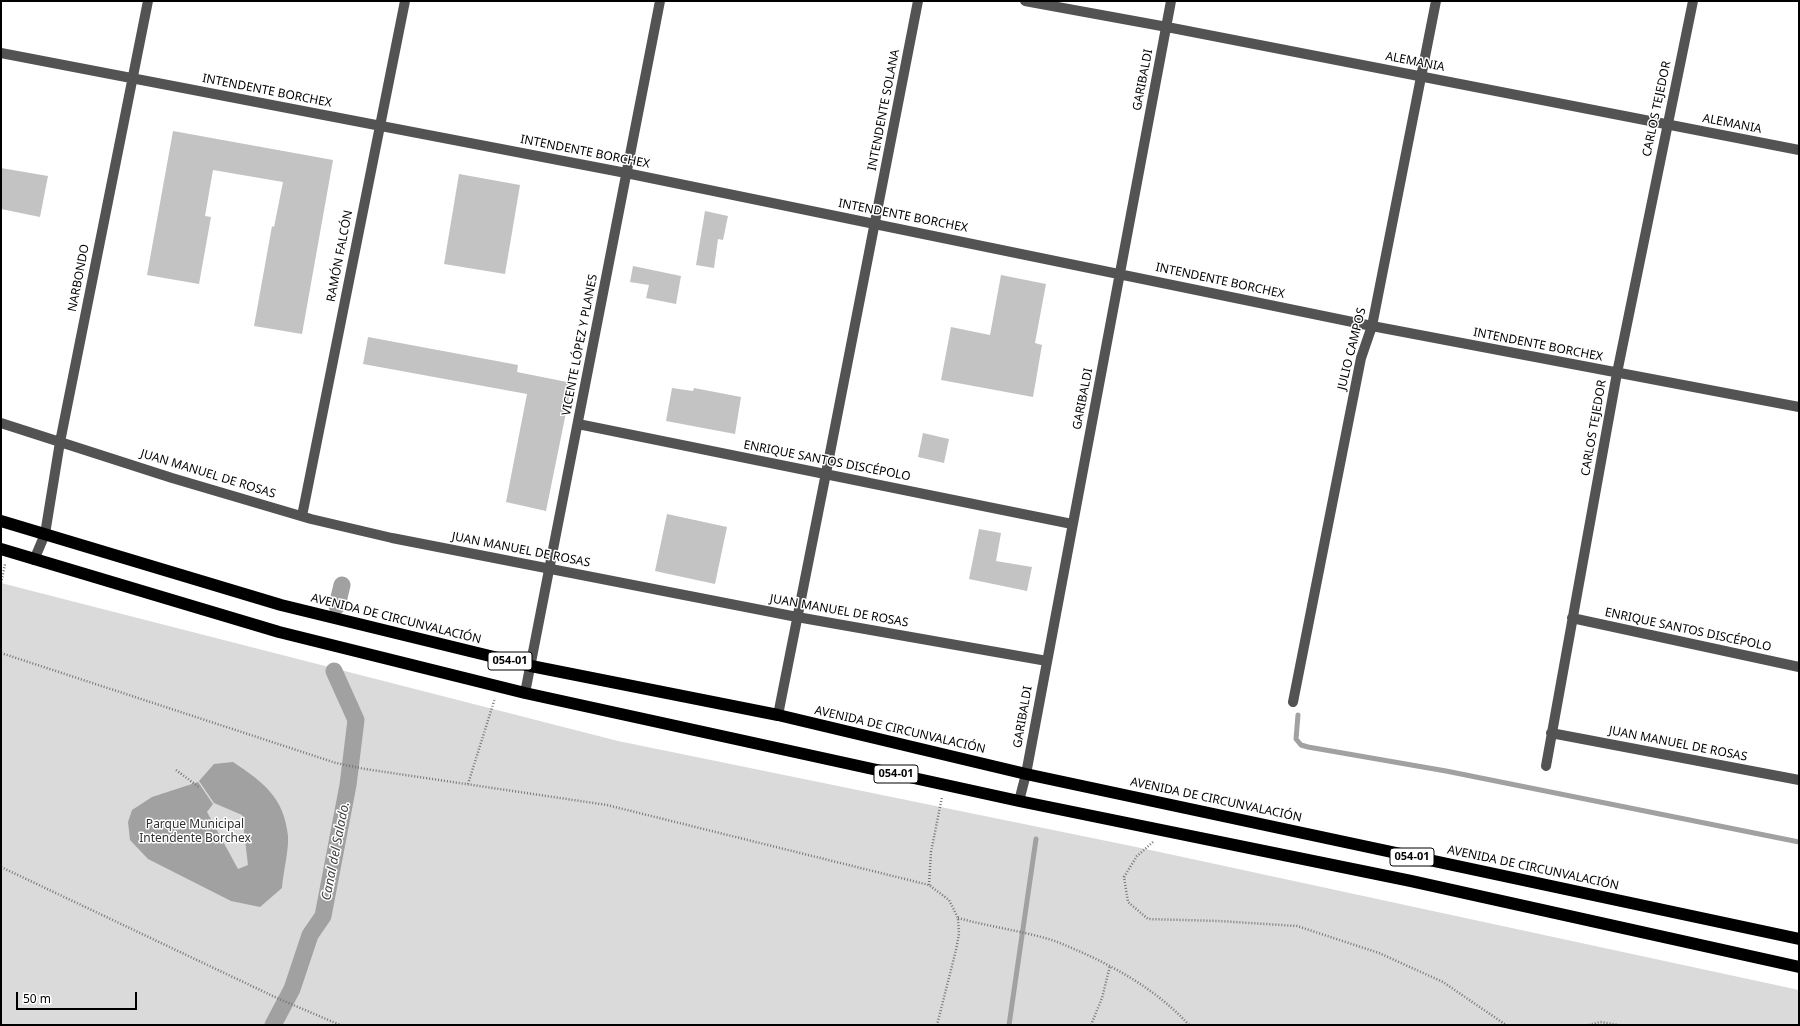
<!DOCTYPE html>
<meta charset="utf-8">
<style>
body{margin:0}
#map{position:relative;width:1800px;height:1026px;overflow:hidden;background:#fff;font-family:"Noto Sans",sans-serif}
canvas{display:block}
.frame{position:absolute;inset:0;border:2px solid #000;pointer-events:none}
.scale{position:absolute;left:16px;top:992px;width:121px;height:18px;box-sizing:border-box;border:2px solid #000;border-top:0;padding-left:5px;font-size:12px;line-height:14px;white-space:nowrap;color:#000;-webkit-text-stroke:3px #fff;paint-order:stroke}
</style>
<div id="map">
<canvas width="1800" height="1026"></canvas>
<div class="frame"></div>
<div class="scale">50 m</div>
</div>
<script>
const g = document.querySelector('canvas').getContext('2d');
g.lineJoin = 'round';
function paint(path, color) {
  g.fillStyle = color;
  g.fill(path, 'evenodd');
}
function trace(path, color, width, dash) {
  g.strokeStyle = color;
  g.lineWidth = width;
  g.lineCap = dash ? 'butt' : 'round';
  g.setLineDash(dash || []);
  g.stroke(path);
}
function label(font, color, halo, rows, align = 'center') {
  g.font = font + ' "Noto Sans",sans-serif';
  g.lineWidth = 3;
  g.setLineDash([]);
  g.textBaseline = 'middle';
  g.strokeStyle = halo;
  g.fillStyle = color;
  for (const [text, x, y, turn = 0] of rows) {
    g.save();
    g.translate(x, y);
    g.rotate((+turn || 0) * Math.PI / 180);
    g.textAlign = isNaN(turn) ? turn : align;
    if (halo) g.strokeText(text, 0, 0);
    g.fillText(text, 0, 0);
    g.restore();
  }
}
const green = new Path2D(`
 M1 583 618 741 1141 848 1799 990V1025H1Z`);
const water = new Path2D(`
 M233 762C263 782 284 797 288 836 289 850 283 873 282 888L260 907 231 901 148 859 130 840 128 822 132 810 152 797 198 782 213 804 207 812 238 869 248 865 242 815 214 803 199 781 214 764Z`);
const stream = new Path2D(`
 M1298 715 1296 739 1301 745 1308 747 1446 771 1799 842
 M1009 1025 1036 839`);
const canal = new Path2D(`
 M337 606 342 585
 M273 1025 292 989 310 935 323 916 348 785 356 720 334 671`);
const building = new Path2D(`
 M173 131 333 160 302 334 254 326 272 226 274 227 283 182 213 170 205 216 211 217 199 284 147 275Z
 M1 168 48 176 40 217 1 209Z
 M459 174 520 185 505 274 444 264Z
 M705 211 728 216 723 240 718 239 714 268 696 265Z
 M633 266 681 276 676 304 646 298 649 285 630 282Z
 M1001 275 1046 284 1035 343 1042 345 1033 397 941 380 951 327 990 335Z
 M368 337 518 365 517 372 572 383 546 511 506 502 527 394 363 364Z
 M672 388 693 391 694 388 741 397 735 434 666 421Z
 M923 433 949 439 944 463 918 457Z
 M667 514 727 527 715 584 655 571Z
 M979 529 1001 533 996 561 1032 567 1027 591 969 579Z`);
const path = new Path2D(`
 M1 583 5 564
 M1 653 336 763 365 769 607 805 929 885 949 900 958 918 959 934 956 950 937 1025
 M176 770 200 788
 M468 784 495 698
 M1153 842 1137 856 1124 877 1128 902 1148 919 1219 921 1297 926 1379 953 1443 982 1506 1025
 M1 867 277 998 340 1025
 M929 885 931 852 942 797
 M958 918C987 926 1016 930 1045 938 1057 941 1069 947 1081 952 1121 970 1160 993 1189 1025
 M1091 1025 1102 998 1110 966
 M1589 1025 1600 1022 1619 1025`);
const minor = new Path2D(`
 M1025 1 1167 27 1799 150
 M1 53 626 173 1372 326 1799 407
 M1 423 172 478 311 519 392 538 797 617 1047 661
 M578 424 1072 524
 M302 516 405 1
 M34 560 45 534 60 442 148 1
 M1572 618 1799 667
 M525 693 660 1
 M1293 702 1361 358 1372 326 1436 1
 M778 715C825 477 873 240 918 1
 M1551 733 1799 780
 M1546 766 1617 373 1693 1
 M1019 801 1026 774 1171 1`);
const highway = new Path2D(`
 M1 521 281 605 531 666 778 715 1026 774 1799 939
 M1 549 279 632 525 693 1019 801 1411 881 1799 967`);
const shields = [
 [510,661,44],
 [896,774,44],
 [1412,857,44]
];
const shieldNames = [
 ["054-01",510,661],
 ["054-01",896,774],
 ["054-01",1412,857]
];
const streetNames = [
 ["ALEMANIA",1415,62,11],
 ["GARIBALDI",1143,80,-79],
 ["INTENDENTE BORCHEX",267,91,11],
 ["CARLOS TEJEDOR",1657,109,-78],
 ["INTENDENTE SOLANA",884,110,-79],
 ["ALEMANIA",1732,124,11],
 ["INTENDENTE BORCHEX",585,152,11],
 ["INTENDENTE BORCHEX",903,216,11],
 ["RAMÓN FALCÓN",340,256,-79],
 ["NARBONDO",79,278,-79],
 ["INTENDENTE BORCHEX",1220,281,12],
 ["VICENTE LÓPEZ Y PLANES",580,345,-79],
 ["INTENDENTE BORCHEX",1538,345,11],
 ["JULIO CAMPOS",1352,349,-76],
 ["GARIBALDI",1083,399,-79],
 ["CARLOS TEJEDOR",1594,428,-80],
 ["ENRIQUE SANTOS DISCÉPOLO",827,461,11],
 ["JUAN MANUEL DE ROSAS",208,474,17],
 ["JUAN MANUEL DE ROSAS",521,550,11],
 ["JUAN MANUEL DE ROSAS",839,611,10],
 ["AVENIDA DE CIRCUNVALACIÓN",396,619,14],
 ["ENRIQUE SANTOS DISCÉPOLO",1688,630,12],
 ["GARIBALDI",1023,717,-80],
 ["AVENIDA DE CIRCUNVALACIÓN",900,730,13],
 ["JUAN MANUEL DE ROSAS",1678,744,11],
 ["AVENIDA DE CIRCUNVALACIÓN",1216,800,12],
 ["AVENIDA DE CIRCUNVALACIÓN",1533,868,12]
];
const parkNames = [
 ["Parque Municipal",195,825],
 ["Intendente Borchex",195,839]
];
const waterNames = [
 ["Canal del Salado.",336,851,-79]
];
paint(green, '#dadada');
paint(water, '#a1a1a1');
trace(stream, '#a1a1a1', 5);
trace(canal, '#a1a1a1', 17);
paint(building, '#c3c3c3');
trace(path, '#757575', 2.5, [1, 2]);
trace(minor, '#535353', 10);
trace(highway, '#000', 12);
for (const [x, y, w] of shields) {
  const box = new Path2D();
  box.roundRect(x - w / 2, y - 9, w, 18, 3);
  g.fillStyle = '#fff';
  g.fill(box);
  trace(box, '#000', 1);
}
label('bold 11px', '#000', null, shieldNames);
label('12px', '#000', '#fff', streetNames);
label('12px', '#313131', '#fff', parkNames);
label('italic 13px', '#424242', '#fff', waterNames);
</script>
